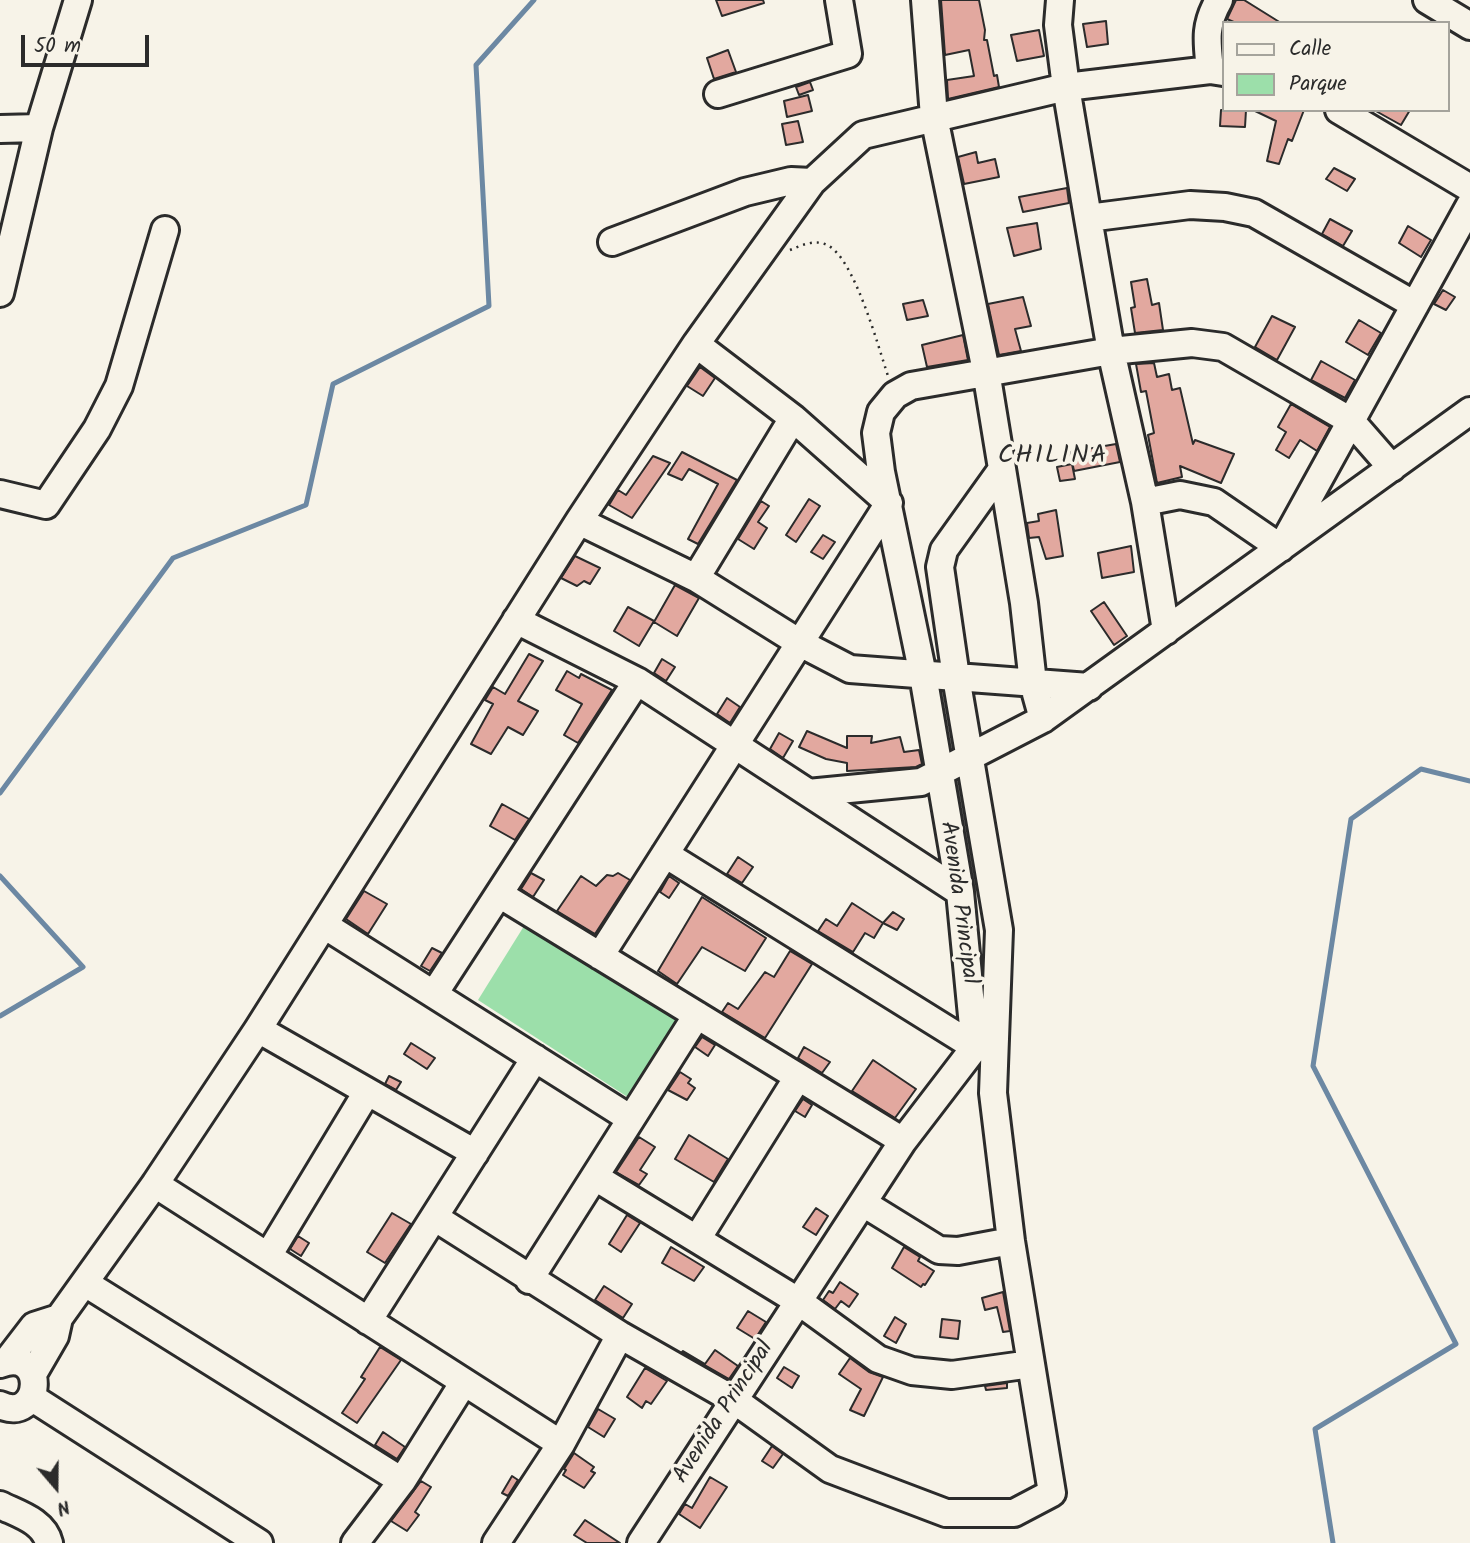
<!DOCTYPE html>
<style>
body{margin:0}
#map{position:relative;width:1470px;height:1543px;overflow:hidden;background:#f7f3e8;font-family:Kalam,sans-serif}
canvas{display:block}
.legend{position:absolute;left:1222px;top:21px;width:228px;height:91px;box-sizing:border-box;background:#f7f3e8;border:2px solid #a5a39c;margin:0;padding:9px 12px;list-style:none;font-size:21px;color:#2b2b2b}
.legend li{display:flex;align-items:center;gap:14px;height:35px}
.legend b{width:35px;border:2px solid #a5a39c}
.north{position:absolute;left:21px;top:1452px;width:70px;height:70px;-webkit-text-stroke:5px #f7f3e8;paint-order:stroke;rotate:160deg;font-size:19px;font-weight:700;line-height:28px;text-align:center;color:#2b2b2b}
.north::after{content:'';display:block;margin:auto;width:24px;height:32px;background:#2b2b2b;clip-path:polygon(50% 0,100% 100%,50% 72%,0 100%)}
.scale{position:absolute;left:21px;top:35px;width:128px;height:32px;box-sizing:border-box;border:4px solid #2b2b2b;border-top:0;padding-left:9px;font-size:21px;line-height:24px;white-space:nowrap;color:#2b2b2b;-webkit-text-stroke:5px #f7f3e8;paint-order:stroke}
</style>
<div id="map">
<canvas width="1470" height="1543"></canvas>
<ul class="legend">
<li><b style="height:9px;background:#f7f3e8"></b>Calle</li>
<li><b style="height:19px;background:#9cdfaa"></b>Parque</li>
</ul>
<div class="north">N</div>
<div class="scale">50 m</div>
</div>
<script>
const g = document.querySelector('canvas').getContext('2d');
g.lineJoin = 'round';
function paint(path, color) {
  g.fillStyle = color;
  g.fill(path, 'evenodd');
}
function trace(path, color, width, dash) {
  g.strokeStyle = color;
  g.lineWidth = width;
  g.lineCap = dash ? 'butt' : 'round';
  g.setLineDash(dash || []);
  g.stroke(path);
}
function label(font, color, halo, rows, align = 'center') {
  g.font = font + ' Kalam,sans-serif';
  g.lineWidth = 7;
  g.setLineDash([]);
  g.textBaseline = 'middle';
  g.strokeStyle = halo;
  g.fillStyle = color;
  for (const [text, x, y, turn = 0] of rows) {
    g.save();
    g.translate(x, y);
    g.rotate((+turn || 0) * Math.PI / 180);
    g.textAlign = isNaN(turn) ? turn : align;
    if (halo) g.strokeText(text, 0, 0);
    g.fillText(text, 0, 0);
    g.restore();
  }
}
const green = new Path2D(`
 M529 918 694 1019 640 1105 478 1000Z`);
const stream = new Path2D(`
 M0 793 173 558 306 505 333 384 489 306 476 65 534 0
 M0 876 83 967 0 1016
 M1333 1543 1315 1429 1456 1344 1313 1066 1351 819 1421 769 1470 781`);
const building = new Path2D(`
 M716 0H763L764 3 722 16Z
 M941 0H979L985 30 984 40H987L994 76 997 75 999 87 948 99 947 80 974 76 969 50 945 55Z
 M1236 0H1244L1281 23H1236L1227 19Z
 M1106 21 1108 44 1087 47 1083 24Z
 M1039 30 1044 56 1017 61 1011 35Z
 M728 50 736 72 714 79 707 58Z
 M810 82 813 90 799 95 796 87Z
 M808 95 812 111 787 117 784 101Z
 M1221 110H1246L1245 127 1220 126Z
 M1253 110H1304L1292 141 1288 139 1279 164 1267 161 1276 121Z
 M1374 110H1410L1401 125Z
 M798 121 803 142 786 145 782 124Z
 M976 152 978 163 995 159 999 177 964 184 958 157Z
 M1334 168 1355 179 1347 191 1326 179Z
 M1067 188 1069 203 1023 212 1019 197Z
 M1330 219 1352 231 1343 246 1322 234Z
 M1037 223 1041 249 1014 256 1007 228Z
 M1408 226 1431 240 1421 257 1399 243Z
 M1147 279 1152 305 1159 303 1163 330 1135 333 1131 308 1135 307 1131 282Z
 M1443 290 1455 297 1446 310 1434 304Z
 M1023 297 1031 326 1015 329 1021 351 999 355 988 304Z
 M923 300 928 316 907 320 903 304Z
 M1272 316 1295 327 1277 360 1255 347Z
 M1359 320 1381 333 1368 355 1346 342Z
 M963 335 968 360 927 367 922 345Z
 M1321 361 1355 380 1345 398 1311 380Z
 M1154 363 1157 377 1169 374 1172 390 1180 388 1193 444 1195 440 1234 454 1221 483 1180 466 1182 477 1157 483 1148 435 1154 433 1146 391 1141 392 1136 364Z
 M700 367 715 378 703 396 687 386Z
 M1291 404 1330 427 1317 451 1300 440 1289 458 1276 450 1286 432 1278 427Z
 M1116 444 1120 462 1074 471 1070 452Z
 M682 452 737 480 698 544 688 539 718 484 689 469 682 480 668 474Z
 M653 456 670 463 632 518 609 505 618 490 626 495Z
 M1072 464 1075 479 1060 481 1057 467Z
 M809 499 820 506 796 542 786 535Z
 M761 501 769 506 758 522 767 528 754 549 738 539Z
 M1056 510 1063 556 1046 559 1039 537 1029 538 1027 523 1039 521 1038 514Z
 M823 535 835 542 823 559 811 552Z
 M1131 546 1134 572 1102 578 1098 553Z
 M575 556 600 568 590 584 584 581 577 586 561 578Z
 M675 585 699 598 677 636 654 622Z
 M1104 602 1127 636 1114 645 1091 611Z
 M628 607 654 621 639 646 614 631Z
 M529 654 543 661 518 701 538 711 523 735 508 727 491 754 471 744 493 704 485 700 493 687 505 694Z
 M662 659 675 667 666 681 654 673Z
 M567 671 579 678 581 674 612 690 578 743 564 735 582 704 556 690Z
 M727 698 740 707 730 723 717 714Z
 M807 731 847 748V736H872L871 743 900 737 904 752 919 750 922 764 916 767 847 771V763L826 759 799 747Z
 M779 733 793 741 783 758 770 749Z
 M502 804 529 819 515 840 490 826Z
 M738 857 753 867 742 883 727 874Z
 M531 873 544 880 533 897 521 889Z
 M618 873 630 880 595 934 557 911 581 876 596 886 607 875 613 876Z
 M669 876 679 883 669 898 660 892Z
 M364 891 387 904 368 934 346 919Z
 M702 897 766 938 745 971 702 947 677 984 658 971Z
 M852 903 883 923 874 938 865 933 853 952 818 931 826 919 837 926Z
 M893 912 904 919 897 930 883 923Z
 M432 948 442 953 430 971 421 966Z
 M790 951 812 964 765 1038 722 1012 728 1003 738 1009 765 972 774 977Z
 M702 1037 715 1045 708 1056 695 1047Z
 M411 1043 435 1058 427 1069 404 1054Z
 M804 1047 830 1062 822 1073 798 1058Z
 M873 1060 916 1089 895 1118 852 1091Z
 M680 1072 691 1079 688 1083 695 1088 687 1100 668 1090Z
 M389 1076 401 1082 396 1090 385 1084Z
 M803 1099 812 1105 805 1117 795 1111Z
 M689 1135 728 1159 714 1182 675 1159Z
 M639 1137 655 1147 640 1170 647 1174 639 1185 616 1172Z
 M816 1208 828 1216 816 1235 803 1227Z
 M392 1213 411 1224 385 1263 367 1252Z
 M627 1215 640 1223 621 1252 609 1244Z
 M298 1236 309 1243 301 1256 290 1249Z
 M671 1247 704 1267 694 1281 662 1263Z
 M904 1247 920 1257 918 1261 934 1271 925 1285 923 1284 921 1287 892 1268Z
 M840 1282 858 1294 849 1307 841 1301 835 1309 823 1300 829 1291 833 1293Z
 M604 1286 632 1304 623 1318 595 1300Z
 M1003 1292 1010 1331 1003 1332 997 1307 985 1310 982 1298Z
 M748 1311 766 1322 755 1339 737 1328Z
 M895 1317 906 1324 896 1343 884 1336Z
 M942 1319 960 1321 958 1339 940 1337Z
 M380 1347 401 1360 357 1423 342 1413 365 1379 361 1377Z
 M715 1350 738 1366 729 1379 682 1352 683 1351 705 1364Z
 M850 1358 869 1372 883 1377 864 1416 850 1410 861 1389 839 1374Z
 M784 1367 799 1376 792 1388 777 1378Z
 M645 1368 667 1381 651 1404 646 1401 642 1408 627 1397Z
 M1007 1383V1388L986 1390 985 1386Z
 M598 1409 615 1419 604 1437 588 1427Z
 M383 1432 405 1447 397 1459 375 1445Z
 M772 1446 783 1454 773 1468 762 1461Z
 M574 1453 594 1467 591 1471 595 1473 584 1488 563 1475 566 1470 564 1469Z
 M512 1476 518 1480 508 1496 502 1493Z
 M710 1477 727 1487 700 1528 679 1514 685 1504 692 1508Z
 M421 1481 431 1487 415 1512 419 1515 407 1531 391 1521Z
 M585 1520 620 1543H587L574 1535Z`);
const path = new Path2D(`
 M790 250C802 245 815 239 827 245 854 257 878 346 888 376`);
const minor = new Path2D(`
 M925 0 934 117 986 371 1024 603 1033 683 1043 719
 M1060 0 1058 25 1066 87 1088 218 1111 351 1145 502 1166 631
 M1427 0 1470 26
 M1210 70C1207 41 1204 26 1219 0
 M718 94 848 54 839 0
 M1339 110 1470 188
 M0 129 39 128
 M1088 218 1190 205 1225 207 1254 213 1415 305
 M612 242 745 192 791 181 812 182
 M0 293 39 128 78 0
 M0 494 46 505 97 429 119 386 165 230
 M1145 502 1180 495 1214 502 1281 548 1470 205
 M579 521 696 578 800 643 850 669 1089 687
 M696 578 793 418
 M516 620 637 681 960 892
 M808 793 921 782 1043 719 1470 411
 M665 854 975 1047
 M499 894 903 1141
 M324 925 631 1119
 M600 956 889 503 793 418 696 344
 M434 994 637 681
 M258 1029 475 1153
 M595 1177 798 1301 878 1359 912 1371 952 1375 1031 1364
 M155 1184 561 1444
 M863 1203 939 1250 958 1251 1011 1241
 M434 1217 620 1335 734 1400 830 1469 946 1513H1014L1052 1493 1011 1241 993 1093 999 930 956 677 940 567 944 550 1002 469
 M697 1239 798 1077
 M268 1256 367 1092
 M529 1280 697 1015
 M85 1283 402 1481
 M368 1321 535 1058
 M7 1361 34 1326 59 1318
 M0 1364C48 1346 42 1425 0 1405
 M33 1374 55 1336 59 1318 155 1184 258 1029 579 521 696 344 812 182 863 135 1066 87 1210 70 1223 72
 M31 1397 259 1543
 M0 1505C18 1514 44 1521 49 1543
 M355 1543 402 1481 464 1382
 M496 1543 561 1444 620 1335
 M641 1543 903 1141 975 1047 960 892 923 675 881 472 876 433 881 412 895 395 911 386 1111 351 1192 343 1223 347 1351 421 1392 468`);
const streetNames = [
 ["Avenida Principal",957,903,82],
 ["Avenida Principal",725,1413,-57]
];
const quarterNames = [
 ["CHILINA",1053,458]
];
paint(green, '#9cdfaa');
trace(stream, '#6c88a3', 5);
paint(building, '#e2a89f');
trace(building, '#2b2b2b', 2);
trace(minor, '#2b2b2b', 32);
trace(path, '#2b2b2b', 2.5, [2, 5]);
trace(minor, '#f7f3e8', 26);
label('23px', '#2b2b2b', '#f7f3e8', streetNames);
g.letterSpacing = '2px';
label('26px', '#2b2b2b', '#f7f3e8', quarterNames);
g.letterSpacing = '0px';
</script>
